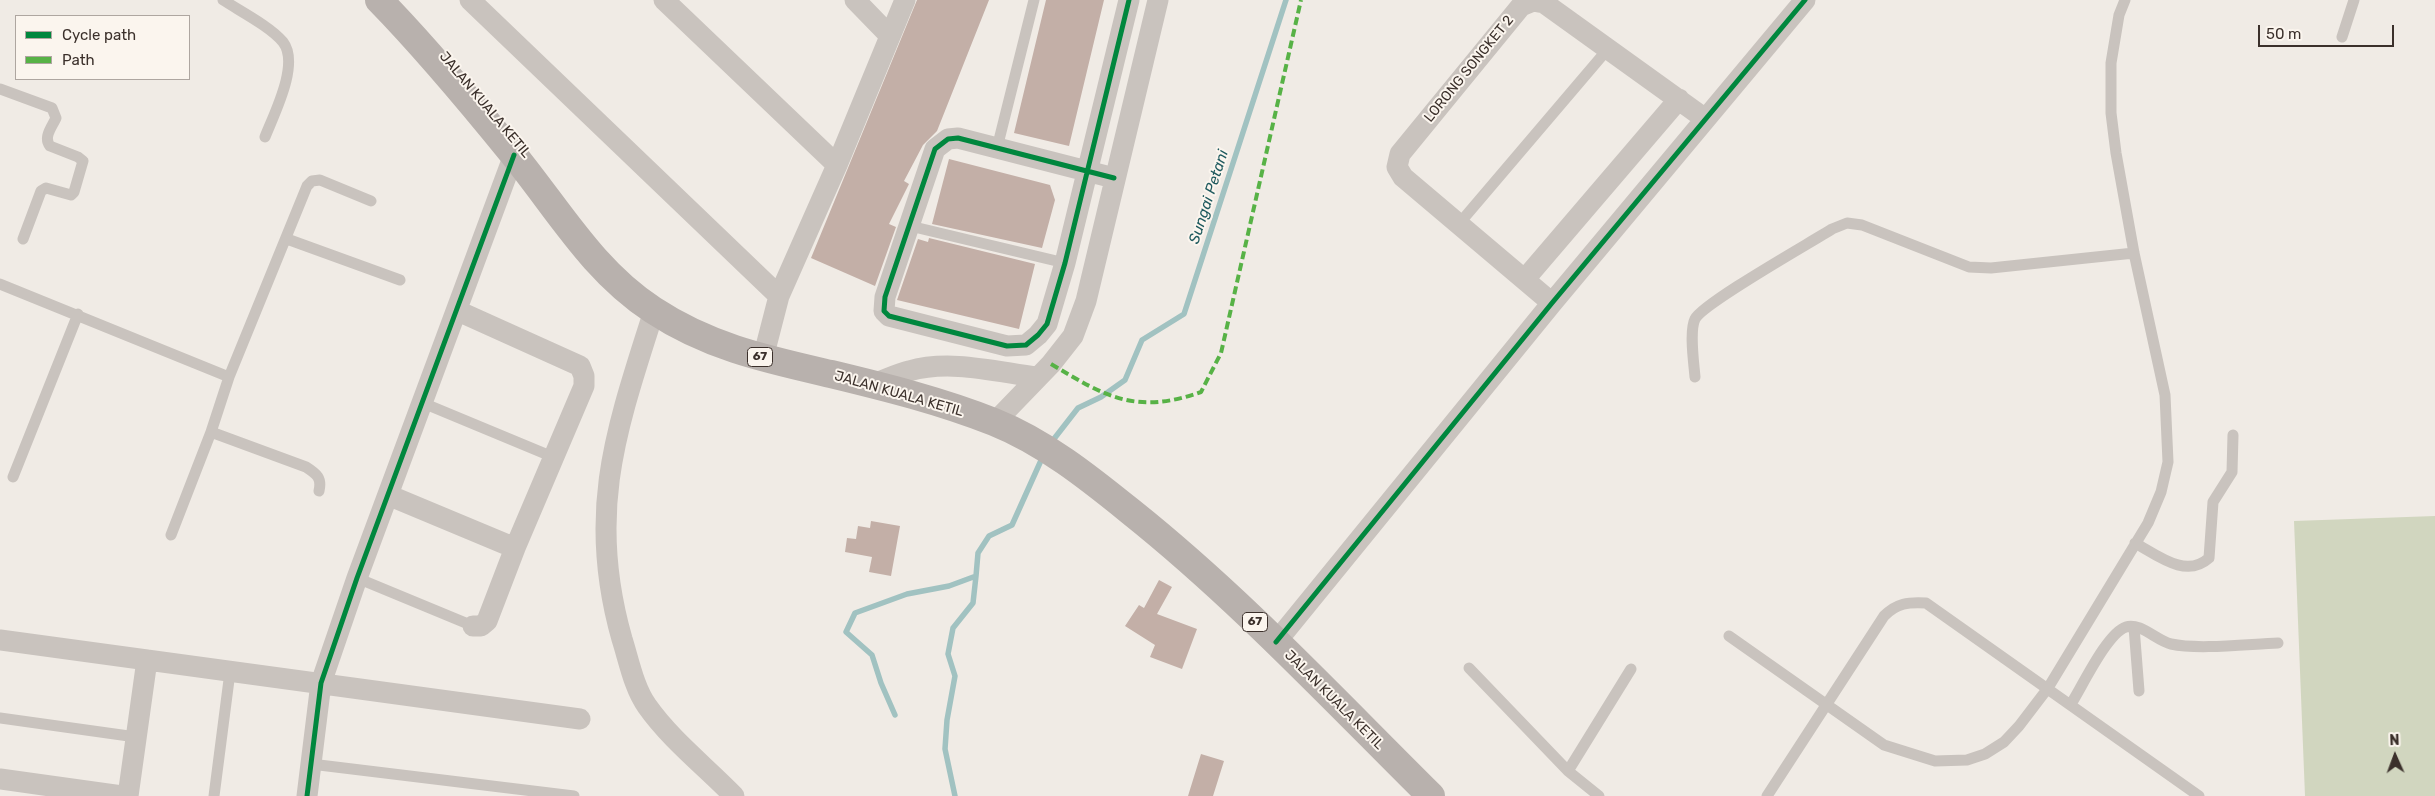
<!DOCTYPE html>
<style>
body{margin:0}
#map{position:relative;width:2435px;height:796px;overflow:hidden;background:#f0ebe5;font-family:Rubik,sans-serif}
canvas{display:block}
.legend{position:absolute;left:15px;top:15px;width:175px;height:65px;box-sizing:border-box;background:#fbf5ee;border:1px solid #aea6a0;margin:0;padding:6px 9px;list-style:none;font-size:15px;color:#3b302b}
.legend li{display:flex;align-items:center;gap:10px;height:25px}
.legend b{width:25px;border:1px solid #aea6a0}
.north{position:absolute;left:2370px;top:731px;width:50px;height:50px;-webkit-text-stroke:4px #fbf5ee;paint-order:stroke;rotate:358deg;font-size:14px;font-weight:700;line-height:20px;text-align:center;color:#3b302b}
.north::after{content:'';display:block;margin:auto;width:18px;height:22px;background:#3b302b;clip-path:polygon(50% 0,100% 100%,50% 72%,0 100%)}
.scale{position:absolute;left:2258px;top:25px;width:136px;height:22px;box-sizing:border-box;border:2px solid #3b302b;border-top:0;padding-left:6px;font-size:15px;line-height:18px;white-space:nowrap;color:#3b302b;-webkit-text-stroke:4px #fbf5ee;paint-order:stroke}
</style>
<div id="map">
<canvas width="2435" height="796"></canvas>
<ul class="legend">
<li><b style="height:6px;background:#00873e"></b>Cycle path</li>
<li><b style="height:6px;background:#57b246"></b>Path</li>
</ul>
<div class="north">N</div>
<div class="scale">50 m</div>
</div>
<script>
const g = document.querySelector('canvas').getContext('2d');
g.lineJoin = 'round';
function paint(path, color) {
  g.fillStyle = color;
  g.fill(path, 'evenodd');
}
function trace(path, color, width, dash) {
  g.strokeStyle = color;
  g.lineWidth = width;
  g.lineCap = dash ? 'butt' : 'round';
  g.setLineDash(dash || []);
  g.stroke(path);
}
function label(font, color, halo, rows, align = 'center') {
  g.font = font + ' Rubik,sans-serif';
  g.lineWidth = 4;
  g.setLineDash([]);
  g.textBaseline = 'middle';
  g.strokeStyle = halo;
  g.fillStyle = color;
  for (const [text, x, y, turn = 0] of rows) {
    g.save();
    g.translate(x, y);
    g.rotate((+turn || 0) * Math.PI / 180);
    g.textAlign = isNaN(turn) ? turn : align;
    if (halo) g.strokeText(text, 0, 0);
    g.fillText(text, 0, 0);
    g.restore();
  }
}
const green = new Path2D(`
 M2435 516V796H2305L2294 521Z`);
const stream = new Path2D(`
 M1050 444 1078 408 1101 397 1125 380 1142 340 1184 314 1286 0
 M895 715 881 683 872 655 846 632 855 613 907 594 949 586 976 576 978 553 989 536 1012 525 1043 456
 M955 796 945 749 947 720 955 676 948 654 953 628 973 603 976 576`);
const building = new Path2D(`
 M917 0H989L937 131 923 145 904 181 909 184 889 224 896 227 875 286 811 258Z
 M1046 0H1104L1069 146 1014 133Z
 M949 159 1050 185 1055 200 1042 248 932 224Z
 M929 238 1035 264 1019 329 897 300 918 239 928 242Z
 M871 521 900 526 891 576 869 572 872 557 845 552 847 538 856 539 858 526 870 528Z
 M1159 580 1172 587 1157 614 1197 629 1182 669 1150 657 1155 645 1125 626 1139 605 1144 608Z
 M1201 754 1224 761 1213 796H1188Z`);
const lane = new Path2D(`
 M223 0C240 11 271 27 283 42 300 64 274 114 265 137
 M2342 37 2354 0
 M0 89 52 108 56 118C52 127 43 137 50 146L78 157 83 161 74 192 71 195 46 188 41 191 23 239
 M997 148 1034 0
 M1458 225 1607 50
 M910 226 1065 263
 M287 239 400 280
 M0 284 229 377
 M1695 377C1694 364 1689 331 1695 319 1703 303 1810 243 1832 229L1847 223 1862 225 1969 267 1991 268 2134 253
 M423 403 553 457
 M211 432 306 467C317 474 322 478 319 491
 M13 477 78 314
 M171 535 211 432 229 377 307 186 312 181 320 180 371 201
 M2135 543C2157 555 2186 579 2209 558L2213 502 2232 472 2233 435
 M357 578 473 626
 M2134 627 2139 691
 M1729 636 1884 745 1935 761 1967 760 1985 754 2004 742 2019 726 2048 688 2148 523 2161 492 2168 462 2165 395 2134 253 2116 153 2111 113V63L2119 15 2125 0
 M1469 668 1568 771 1599 796
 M2071 704C2082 687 2107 633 2126 627 2140 622 2157 641 2171 644 2198 650 2249 644 2278 643
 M0 718 136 737
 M311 764 574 796
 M1568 771 1631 669
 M214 796 230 672
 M1767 796 1884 616C1897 603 1908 602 1926 603L2199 796`);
const street = new Path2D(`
 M470 0 779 296
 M664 0 837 165
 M855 0 890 36
 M1114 178 958 138 948 139 935 149 885 297 884 311 889 316 1007 346 1026 345 1038 335 1047 324 1065 263 1129 0
 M1525 279 1679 99
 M1552 303 1403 177 1397 167 1400 154 1521 6 1533 1 1544 3 1704 118
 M458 311 580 366 584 376V386L515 548 487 621 481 626H473
 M654 311C616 430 586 513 622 639 629 661 634 688 647 706 671 740 706 767 734 796
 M763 358 779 296 837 165 905 0
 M873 384C885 380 897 374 909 371 950 359 997 372 1037 377
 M995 422 1051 364 1073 336 1086 301 1158 0
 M388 495 515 548
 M0 640 580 719
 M1276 642 1552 303 1805 0
 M0 779 122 796
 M128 796 147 660
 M307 796 321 683 357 578 514 155`);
const primary = new Path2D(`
 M379 0C426 48 470 101 513 154 558 209 592 270 653 310 709 347 766 359 831 374 885 387 941 401 994 422 1044 442 1088 477 1130 511 1238 597 1333 699 1431 796`);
const quiet = new Path2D(`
 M1051 364C1106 397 1136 415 1201 392L1221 353 1301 0`);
const cycleway = new Path2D(`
 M1114 178 958 138 948 139 935 149 885 297 884 311 889 316 1007 346 1026 345 1038 335 1047 324 1065 263 1129 0
 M1276 642 1552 303 1805 0
 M307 796 321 683 357 578 514 155`);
const shields = [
 [760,357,25],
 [1255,622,25]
];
const shieldNames = [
 ["67",760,357],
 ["67",1255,622]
];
const streetNames = [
 ["LORONG SONGKET 2",1469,69,-51],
 ["JALAN KUALA KETIL",485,105,50],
 ["JALAN KUALA KETIL",899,394,16],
 ["JALAN KUALA KETIL",1334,700,45]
];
const waterNames = [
 ["Sungai Petani",1209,197,-72]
];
paint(green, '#d1d6bf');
trace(stream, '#a1c2c1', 5.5);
paint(building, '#c3afa7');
trace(lane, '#c9c3be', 11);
trace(street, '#c9c3be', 21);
trace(primary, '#b8b1ad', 28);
trace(quiet, '#57b246', 4, [8, 4]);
trace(cycleway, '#00873e', 5);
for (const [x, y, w] of shields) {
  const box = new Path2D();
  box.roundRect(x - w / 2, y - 9.5, w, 19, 4);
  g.fillStyle = '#fbf5ee';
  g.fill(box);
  trace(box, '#3b302b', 1);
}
label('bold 12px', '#3b302b', null, shieldNames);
label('14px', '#3b302b', '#fbf5ee', streetNames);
label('italic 15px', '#1f5a5e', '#fbf5ee', waterNames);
</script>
